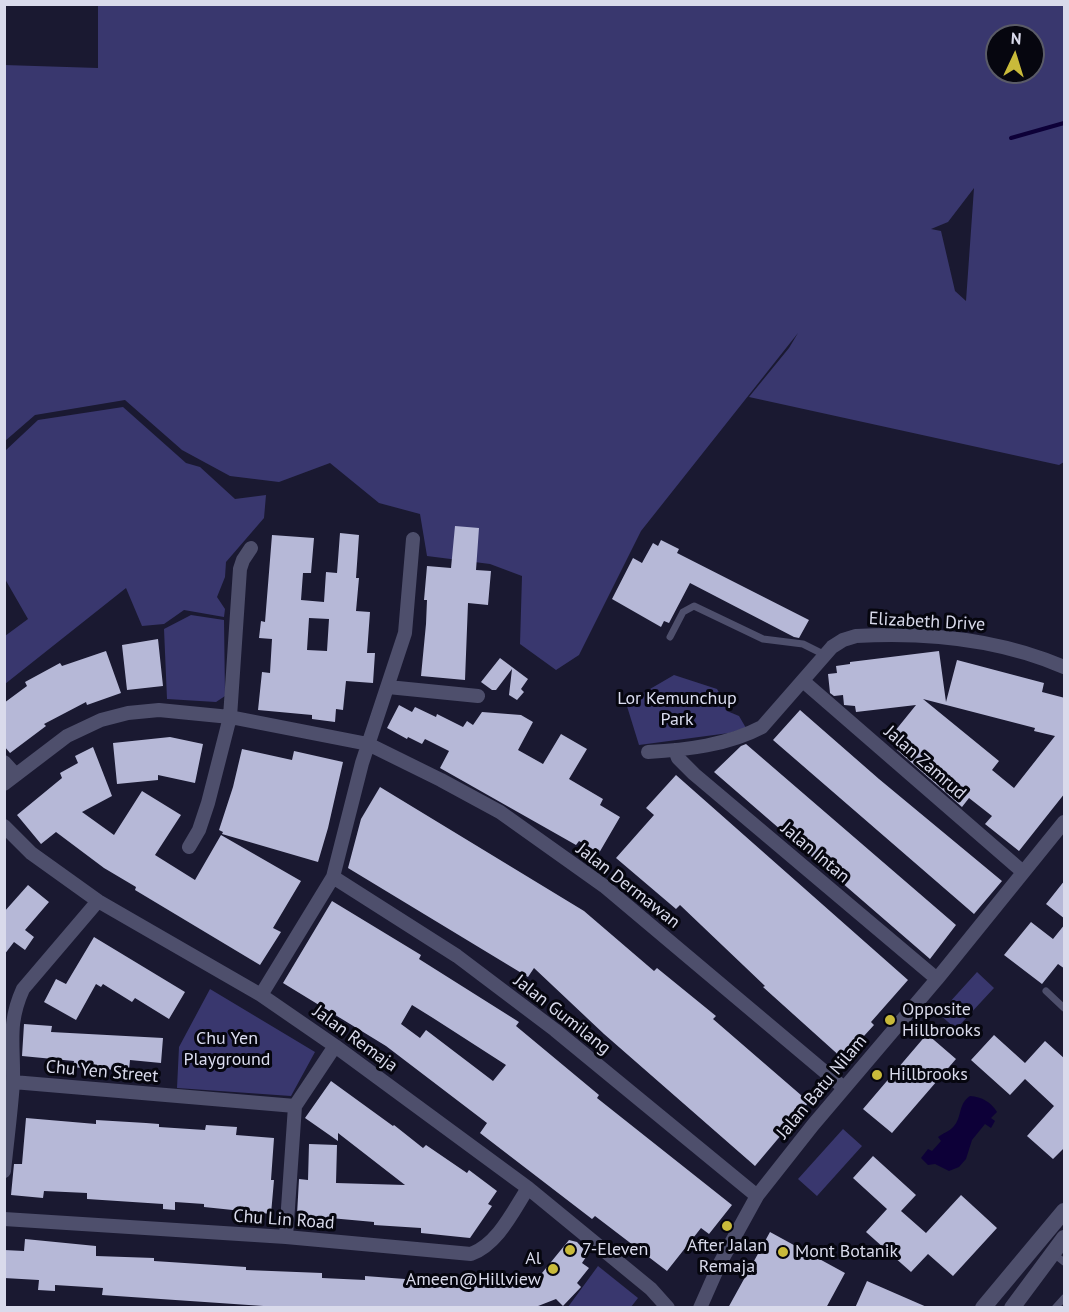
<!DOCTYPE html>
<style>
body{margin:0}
#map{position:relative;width:1069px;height:1312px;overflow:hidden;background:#1a1931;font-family:"PT Sans",sans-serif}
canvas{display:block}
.frame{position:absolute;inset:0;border:6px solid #d9daeb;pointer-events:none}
.north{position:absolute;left:985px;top:24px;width:60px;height:60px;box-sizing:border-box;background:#06060f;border:2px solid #5a5b67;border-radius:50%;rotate:4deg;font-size:16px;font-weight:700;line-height:24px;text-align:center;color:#d9daeb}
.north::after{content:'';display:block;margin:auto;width:21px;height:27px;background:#c9ba3a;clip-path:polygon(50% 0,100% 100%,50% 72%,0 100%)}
</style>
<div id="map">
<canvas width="1069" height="1312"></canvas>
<div class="frame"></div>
<div class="north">N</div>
</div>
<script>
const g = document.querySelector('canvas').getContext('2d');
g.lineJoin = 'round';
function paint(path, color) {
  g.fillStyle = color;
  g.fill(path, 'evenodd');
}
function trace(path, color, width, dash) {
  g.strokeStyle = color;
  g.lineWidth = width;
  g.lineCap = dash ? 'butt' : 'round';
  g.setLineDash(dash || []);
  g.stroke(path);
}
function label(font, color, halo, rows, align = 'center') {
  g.font = font + ' "PT Sans",sans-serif';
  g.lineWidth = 6;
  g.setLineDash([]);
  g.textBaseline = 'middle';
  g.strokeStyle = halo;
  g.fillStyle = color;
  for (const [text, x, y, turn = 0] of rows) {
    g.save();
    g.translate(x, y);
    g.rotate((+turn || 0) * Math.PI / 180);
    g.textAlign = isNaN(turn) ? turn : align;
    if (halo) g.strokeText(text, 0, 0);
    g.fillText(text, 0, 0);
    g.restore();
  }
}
const green = new Path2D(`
 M98 5H1064V462L1059 465 749 397 789 348 798 333 641 531 579 655 556 670 520 644 522 576 490 564 427 556 420 514 379 503 330 463 279 482 230 476 182 450 125 400 35 415 5 441 4 65 98 68ZM997 36H1033V72H997ZM974 188 966 301 955 291 941 231 931 229 948 222Z
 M123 407 186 463 200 467 235 499 266 495 264 518 226 562 225 577 217 597 225 609 224 617 184 610 164 624 142 626 126 588 5 684V636L28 619 5 579V451L38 420Z
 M191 615 224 620 225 696 216 702 167 699 164 629Z
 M674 675 717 689 726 705 727 711 739 716 746 728 729 733 639 745 626 703Z
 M977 972 994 988 956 1029 939 1014Z
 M210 989 315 1052 291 1096 177 1088 179 1047Z
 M843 1129 862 1146 817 1196 798 1179Z
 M598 1266 638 1298 631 1307H568Z`);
const water = new Path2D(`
 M970 1096C982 1097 991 1102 997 1112L991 1118 995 1121 991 1128 985 1124 972 1140 966 1159 959 1167 949 1171 935 1164 928 1165 921 1158 928 1149 932 1151 941 1141 938 1137C943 1133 949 1132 954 1126 962 1117 958 1104 970 1096Z`);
const stream = new Path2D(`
 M1011 138 1064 123`);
const building = new Path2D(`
 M455 526 479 528 476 570 491 571 488 605 468 603 465 680 421 676 426 624 427 600H424L427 566 451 568Z
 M340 533 359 535 356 578H359L356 611 370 612 367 653H375L373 683 346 681 343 710 336 709 335 722 312 719V715L258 710 262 672 270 673 272 639 259 638 261 621 265 622 272 535 314 538 311 573H303L301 600 324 602 326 572 337 573ZM309 618 329 619 327 651 307 650Z
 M661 540 679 549 677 553 809 620 799 638 794 637 690 583 669 623 664 621 661 627 612 599 633 558 642 563 653 543 658 546Z
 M158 639 163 686 127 690 122 645Z
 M106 651 121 693 87 705 86 702 44 724 46 726 10 753 4 746V703L27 686 25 682 60 663 62 666Z
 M939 651 946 702 957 660 1044 683 1042 692 1065 698V793L1019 851 985 824 992 816 969 798 962 807 897 750 905 740 895 731 916 705 856 712 855 706 844 705 843 695 834 696 830 693 828 674 837 673 836 666 850 664V662ZM923 699 1035 728 1034 731 1055 736 1014 788 992 770 999 761Z
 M500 658 528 679 521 689 524 692 517 700 509 695 512 669 496 690H492L481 682Z
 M399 705 412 712 415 707 436 717 437 714 463 727 467 721 473 725 482 712 521 715 533 722 518 750 543 764 561 734 587 749 569 779 603 799 600 805 620 817 599 853 579 841 576 845 440 768 449 751 425 739 422 744 408 737 407 739 387 728Z
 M800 710 879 779 1002 881 974 914 773 740Z
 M170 737 203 744 195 783 158 775V780L117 784 113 743Z
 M746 744 956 925 930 959 714 772 741 746Z
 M93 747 112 796 82 812 114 835 142 791 181 815 155 855 195 880 221 835 301 881 273 928 281 932 260 965 135 890 136 887 104 868 56 832 41 844 17 815 62 778 60 773 78 763 75 756Z
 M242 749 292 760 294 751 343 762 328 828 318 862 222 834 223 832 219 830 233 787Z
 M676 775 908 980 871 1022 874 1025 843 1059 763 987 765 986 680 905 676 909 616 858 654 815 646 808Z
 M380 787 584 911 654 971 657 968 716 1016 713 1019 809 1102 755 1166 604 1034 534 968 528 977 348 868 361 819Z
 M1065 880V919L1046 904Z
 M28 885 49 902 25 930 34 937 25 950 14 942 4 955V912Z
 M332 901 421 955 419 959 519 1022 516 1026 599 1095 597 1098 732 1205 709 1234 701 1228 667 1271 595 1216 592 1219 480 1133 487 1123 386 1046 283 983ZM412 1005 433 1018 506 1065 493 1081 426 1030 420 1038 401 1024Z
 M1031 922 1053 939 1065 924V969L1058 964 1042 984 1004 955Z
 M94 937 185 992 169 1019 135 998 132 1002 103 984 101 987 96 984 76 1020 44 1002 56 979 66 984Z
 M24 1024 52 1026 51 1032 163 1038 161 1063 130 1060 129 1070 91 1069 73 1067 74 1061 22 1056Z
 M927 1034 956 1059 892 1133 863 1109Z
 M994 1035 1025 1063 1045 1041 1065 1059V1147L1053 1159 1027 1136 1054 1106 1025 1079 1010 1095 971 1060Z
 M331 1081 393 1126 394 1125 423 1148 426 1145 467 1173 469 1170 497 1191 488 1204 492 1206 470 1238 421 1233V1228L374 1225V1222L297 1215 299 1179 308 1180 309 1144 337 1145 336 1183 405 1185 338 1133V1141L305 1118Z
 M26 1118 96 1124V1120L146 1123 159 1124V1127L205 1130 206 1125 237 1127 236 1135 274 1138 271 1180H274L271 1214 204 1207V1204L175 1202V1210L163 1209V1204L87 1199V1193L44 1191 43 1198 11 1195 14 1164H22Z
 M873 1156 916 1195 901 1211 926 1233 961 1195 997 1228 953 1276 928 1254 911 1272 866 1232 887 1209 853 1178Z
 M770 1232 845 1273 826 1308H728Z
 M25 1239 96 1246V1256L154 1258V1261L246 1267V1270L322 1273V1278L365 1280V1276L445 1282 487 1283 488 1280 533 1284 569 1240 577 1242 588 1254 582 1263 589 1268 577 1283 581 1287 563 1306 556 1299 533 1308 278 1307 102 1295 103 1288 55 1285V1291L38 1290 39 1280 4 1278V1250L24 1251Z
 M867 1281 929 1308H855Z`);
const service = new Path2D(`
 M670 637 683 612 694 606 763 639 803 644 825 655
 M1046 991 1064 1008
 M1054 1254 1064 1262
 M1055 1308 1064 1298`);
const minor = new Path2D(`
 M803 681 1023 872
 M388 687 478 696
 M675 750 678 758 694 774 937 979
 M648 752C686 750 728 745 762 727L832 647 843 640 856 636C927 632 999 639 1064 667
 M4 762 15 774
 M4 784 67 736 101 720 128 713 159 710 230 717 368 744 441 780 500 812 604 886 844 1088
 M4 826 31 853 98 901 261 995 335 1046 528 1188 651 1289 668 1308
 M189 847 199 830 208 803 230 717 240 569 243 560 251 548
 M333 877 457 956 555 1030 757 1196
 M261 995 333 877 362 763 405 633 413 539
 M13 1082 295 1106
 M4 1171C7 1142 11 1111 13 1082 14 1045 7 1024 23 989L98 901
 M4 1219 286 1237 471 1254C498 1244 513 1211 528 1188
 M286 1237 295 1106 335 1046
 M700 1308 719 1265 757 1196 813 1125 937 979 1064 822`);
const tertiary = new Path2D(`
 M983 1308 1064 1211
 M1012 1308 1064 1238`);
const markers = [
 [890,1020,6,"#c9ba3a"],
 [877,1075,6,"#c9ba3a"],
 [727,1226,6,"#c9ba3a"],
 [570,1250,6,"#c9ba3a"],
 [783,1252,6,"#c9ba3a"],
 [553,1269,6,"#c9ba3a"]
];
const streetNames = [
 ["Elizabeth Drive",927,622,3],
 ["Jalan Zamrud",925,763,41],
 ["Jalan Intan",815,853,40],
 ["Jalan Dermawan",628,886,38],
 ["Jalan Gumilang",562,1015,38],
 ["Jalan Remaja",355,1039,36],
 ["Chu Yen Street",102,1072,5],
 ["Jalan Batu Nilam",822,1087,-50],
 ["Chu Lin Road",284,1220,4]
];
const parkNames = [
 ["Lor Kemunchup",677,699],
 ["Park",677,720],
 ["Chu Yen",227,1039],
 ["Playground",227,1060]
];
const poiNames = [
 ["Opposite",902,1010],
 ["Hillbrooks",902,1031],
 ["Hillbrooks",889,1075],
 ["After Jalan",727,1246,"center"],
 ["Remaja",727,1267,"center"],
 ["7-Eleven",582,1250],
 ["Mont Botanik",795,1252],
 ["Al",541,1259,"right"],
 ["Ameen@Hillview",541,1280,"right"]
];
paint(green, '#39376e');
paint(water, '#0d0038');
trace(stream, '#0d0038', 4);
paint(building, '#b6b8d7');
trace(service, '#4e4f6c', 7);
trace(minor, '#4e4f6c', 14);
trace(tertiary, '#4e4f6c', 16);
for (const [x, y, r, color] of markers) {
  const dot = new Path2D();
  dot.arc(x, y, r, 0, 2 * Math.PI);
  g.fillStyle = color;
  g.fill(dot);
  trace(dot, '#06060f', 2);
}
label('18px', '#d9daeb', '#06060f', streetNames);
label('18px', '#dcdef1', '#06060f', parkNames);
label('18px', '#d9daeb', '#06060f', poiNames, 'left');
</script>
